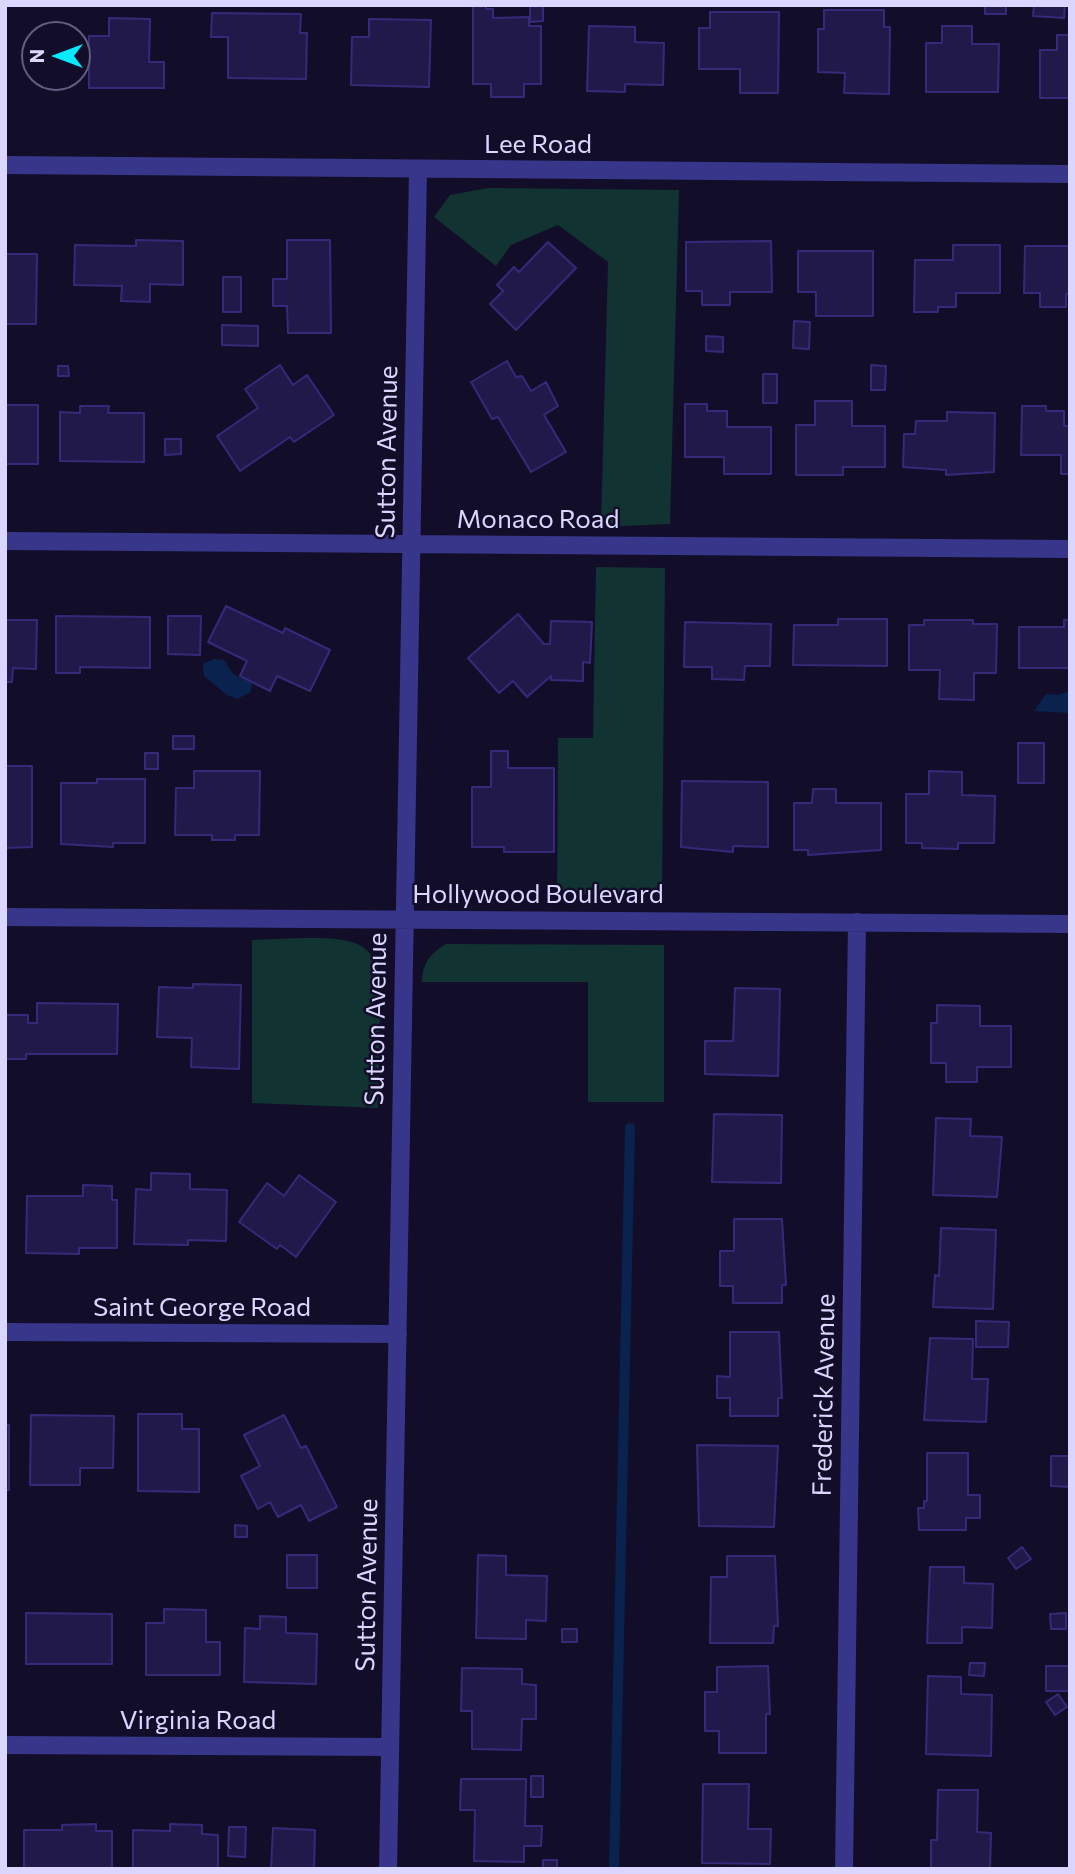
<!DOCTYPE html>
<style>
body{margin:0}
#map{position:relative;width:1075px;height:1874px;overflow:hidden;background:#120e29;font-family:Commissioner,sans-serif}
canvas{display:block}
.frame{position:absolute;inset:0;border:7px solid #dad6ff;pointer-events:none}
.north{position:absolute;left:21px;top:21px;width:70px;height:70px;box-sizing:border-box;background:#120e29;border:2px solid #625e7f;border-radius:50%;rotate:270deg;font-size:19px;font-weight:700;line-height:28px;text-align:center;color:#dad6ff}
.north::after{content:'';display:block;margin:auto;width:24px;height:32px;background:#02ebff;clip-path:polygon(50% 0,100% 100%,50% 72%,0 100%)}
</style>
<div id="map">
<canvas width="1075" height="1874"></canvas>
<div class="frame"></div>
<div class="north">N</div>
</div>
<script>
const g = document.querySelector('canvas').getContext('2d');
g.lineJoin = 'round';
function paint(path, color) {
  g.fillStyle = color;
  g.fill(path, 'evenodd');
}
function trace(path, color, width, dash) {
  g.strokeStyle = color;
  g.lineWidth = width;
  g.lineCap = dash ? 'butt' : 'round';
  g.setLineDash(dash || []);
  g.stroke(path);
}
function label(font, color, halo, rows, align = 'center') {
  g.font = font + ' Commissioner,sans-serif';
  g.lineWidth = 5;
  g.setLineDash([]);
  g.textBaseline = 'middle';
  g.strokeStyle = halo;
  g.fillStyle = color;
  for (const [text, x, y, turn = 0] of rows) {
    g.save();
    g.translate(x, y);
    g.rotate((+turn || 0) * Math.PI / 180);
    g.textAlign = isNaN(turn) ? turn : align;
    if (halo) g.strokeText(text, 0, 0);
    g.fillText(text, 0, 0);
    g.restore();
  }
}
const green = new Path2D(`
 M488 188 679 190 670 524 601 527 608 262 558 225 511 245 496 266 434 217 450 195Z
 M596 567 665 568 662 895 557 894 558 738H593Z
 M252 940C279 940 339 933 361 946 373 953 377 965 381 977L378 1108 252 1103Z
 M446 944 664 945V1102H588V982H422C422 963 430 954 446 944Z`);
const water = new Path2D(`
 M214 659 224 660 233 674 252 683 251 692 237 699 227 695 204 676 203 664Z
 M1070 691V713L1034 711 1046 694 1058 695Z`);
const stream = new Path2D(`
 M614 1869 630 1128`);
const building = new Path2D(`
 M473 5H486V9H493V18L529 17V26H541V84H524V97H491V84H473Z
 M543 5V21L530 22V6Z
 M985 5H1006V14H985Z
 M1034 5H1065L1064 18 1033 16Z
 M824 10H884V27H890L889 94 844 93 845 73 818 72V29H824Z
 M710 12H779L778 93H740V69H699V28H710Z
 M212 13 301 14 300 33H307L306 79 228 78V37H211Z
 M109 18 150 19 149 62H164V88H89V36H109Z
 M369 19 431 20 429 87 351 85 352 37H369Z
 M589 26 635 27V42L664 43 663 85 625 84V92L587 91Z
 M942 26H972V44H999L998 92H926V43H942Z
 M1057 35H1070V98H1040V50H1057Z
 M136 240 183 241V285L150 284V302L121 301 122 286 74 285 75 245 136 246Z
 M287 240H330L331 333H288L287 306H273V279H287Z
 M771 241 772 292H730V305H702V291H686V242Z
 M548 242 576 268 516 330 490 304 503 291 497 285 514 267 519 272Z
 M953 245H1000V293H956V307H938V312H914L915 260H953Z
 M1025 246H1070V294H1066V307H1040V293H1024Z
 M798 251H873V316H816V292H798Z
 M5 254H37L36 324H5Z
 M223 277H241V312H223Z
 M794 321 810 322 809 349 793 348Z
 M222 325 258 326V346L222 345Z
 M706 336 723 337V352L706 351Z
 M507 361 516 377 522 376 531 391 546 382 558 406 544 415 566 452 531 472 498 417 492 419 471 382Z
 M280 365 293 385 307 375 334 415 294 442 290 437 240 471 217 436 258 408 245 389Z
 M871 365 886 366 885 390H871Z
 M58 366H68L69 376H58Z
 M763 374H777V403H763Z
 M815 401H852V426H885V467H843V475H796V425H815Z
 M685 404H707V411H727V427H771V474H724V457H685Z
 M5 405H38V464H5Z
 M80 406H109L108 413H144V462L60 461V412L80 413Z
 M1022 406H1046V411H1064V426H1070V474H1061V455H1021Z
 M947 412 995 413 994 472 946 475V470L903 467 904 434H915L916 421H947Z
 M165 439H181V454L165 455Z
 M226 606 283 633 285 628 330 650 310 691 277 676 270 691 240 676 247 661 208 642Z
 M518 614 544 644H550L551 621 592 622 590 663 583 662V681L551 680V676L527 697 513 681 499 693 468 658Z
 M56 616 150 617V668L80 667V673H56Z
 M168 616H201L200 655 168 654Z
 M838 619H887V666L793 665 794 625H838Z
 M5 620H37L36 669 13 668 12 682H5Z
 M924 620H973V624H997L996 673H974V700L939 699 940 670H909V625H924Z
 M1064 620H1070V668H1019V627H1064Z
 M685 622 771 624 770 666H745L744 680 712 679V667H684Z
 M173 736H194V749H173Z
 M1018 743H1044V783H1018Z
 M491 751H508V768H554V852H504V847H472V787H491Z
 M145 753H158V769H145Z
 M5 766H32V847L5 848Z
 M194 771H260L259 835H235V840H212V835H175L176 788H194Z
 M929 771 962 772V795L995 796 994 843H958V849L922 848V843H906V794H929Z
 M97 779H145V843H113V847L61 844V783H97Z
 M682 781 768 782V847L733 846V852L681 847Z
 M813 789H836V803H881V850L808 855V850H794V803H812Z
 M193 984 241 985 239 1069 191 1067 192 1038 157 1037 159 987 193 988Z
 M735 988 780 989 778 1076 705 1074V1041H733Z
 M37 1003 118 1004 117 1054H26V1059H5V1015H28V1023H37Z
 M937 1005 980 1006V1026H1011V1067H977V1082H946V1063H931V1023H937Z
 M714 1114 782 1115 781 1183 712 1182Z
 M936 1118 971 1119 970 1136 1002 1137 997 1197 933 1195Z
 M151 1173 190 1174V1189L227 1190 226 1241 188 1240V1245L134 1244 136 1189 151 1190Z
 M299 1175 336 1202 296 1257 280 1245 277 1249 239 1222 267 1183 284 1196Z
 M83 1185 112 1186V1200H117V1248H79V1254L26 1253 27 1196H83Z
 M734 1219H782L786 1285H782V1303H733V1286H720V1251H734Z
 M941 1228 996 1230 993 1309 933 1307 935 1275 939 1276Z
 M976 1321 1009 1322 1008 1347H976Z
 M730 1332H779L782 1398H778V1416H730V1398H717V1376L730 1377Z
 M930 1338 973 1339 972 1379H988L986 1422 924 1420Z
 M138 1414H182V1429H199V1492L138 1491Z
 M31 1415 114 1416 113 1468H80V1485H30Z
 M284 1415 301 1448 306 1446 337 1507 309 1521 301 1505 278 1517 270 1502 258 1509 241 1476 260 1466 244 1435Z
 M5 1425H9V1490H5Z
 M697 1445 778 1446 774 1527 699 1526Z
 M927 1453H968V1495H980V1518H966V1530H919L918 1508H924V1501H927Z
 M1051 1456H1070V1487L1051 1486Z
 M235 1525 247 1526V1537H235Z
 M1022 1547 1031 1559 1016 1569 1008 1558Z
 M287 1555H317V1588H287Z
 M478 1555 506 1556V1575L547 1576 546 1621 526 1620V1639L476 1638Z
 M727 1556H775L778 1626H774L773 1643H710L711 1577H727Z
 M930 1567H964V1583L993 1584 992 1628 962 1627V1643H927Z
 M164 1609 206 1610V1642H220V1675H146V1623H164Z
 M26 1613 112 1614V1664H26Z
 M1066 1613V1629H1051L1050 1614Z
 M260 1616 286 1617V1633L317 1634 316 1684 244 1682 245 1628 260 1629Z
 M562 1629H577V1642H562Z
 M970 1663H985L984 1676 969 1675Z
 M768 1666 770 1714H766V1753H719V1731H705V1692H717V1667Z
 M1046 1666H1070V1691H1046Z
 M462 1668 522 1669V1684L536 1685V1719H522L521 1750 472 1749V1711H461Z
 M928 1676 961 1677V1694L992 1695 991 1756 926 1754Z
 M1058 1694 1067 1707 1055 1715 1046 1702Z
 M531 1776H543V1797H531Z
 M461 1779H526L525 1826H542L541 1846H524V1862L474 1861 475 1810H460Z
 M703 1784H749L748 1829H771L770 1864 702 1863Z
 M938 1790H978L977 1832 991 1833 990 1869H931V1840H937Z
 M96 1824V1831H112V1869H24V1830H62V1825Z
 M170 1824 202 1825V1834L218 1835V1869H133V1830L170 1831Z
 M229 1827H246L245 1857 228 1856Z
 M273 1828 315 1830 314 1869H271Z
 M543 1860H557V1869H543Z`);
const minor = new Path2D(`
 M5 165 1070 174
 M5 541 1070 549
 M5 917 1070 924
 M5 1332 398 1334
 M5 1745 390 1747
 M388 1869 418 169
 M844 1869 857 922`);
const streetNames = [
 ["Lee Road",538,144],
 ["Sutton Avenue",387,452,-89],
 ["Monaco Road",538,519],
 ["Hollywood Boulevard",538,894],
 ["Sutton Avenue",376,1019,-89],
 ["Saint George Road",202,1307],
 ["Frederick Avenue",824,1395,-89],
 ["Sutton Avenue",367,1585,-89],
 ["Virginia Road",198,1720]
];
paint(green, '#113332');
paint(water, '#09234e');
trace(stream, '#09234e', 10);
paint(building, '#22194b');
trace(building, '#372979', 2);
trace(minor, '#37368b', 18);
label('26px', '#dad6ff', '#120e29', streetNames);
</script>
